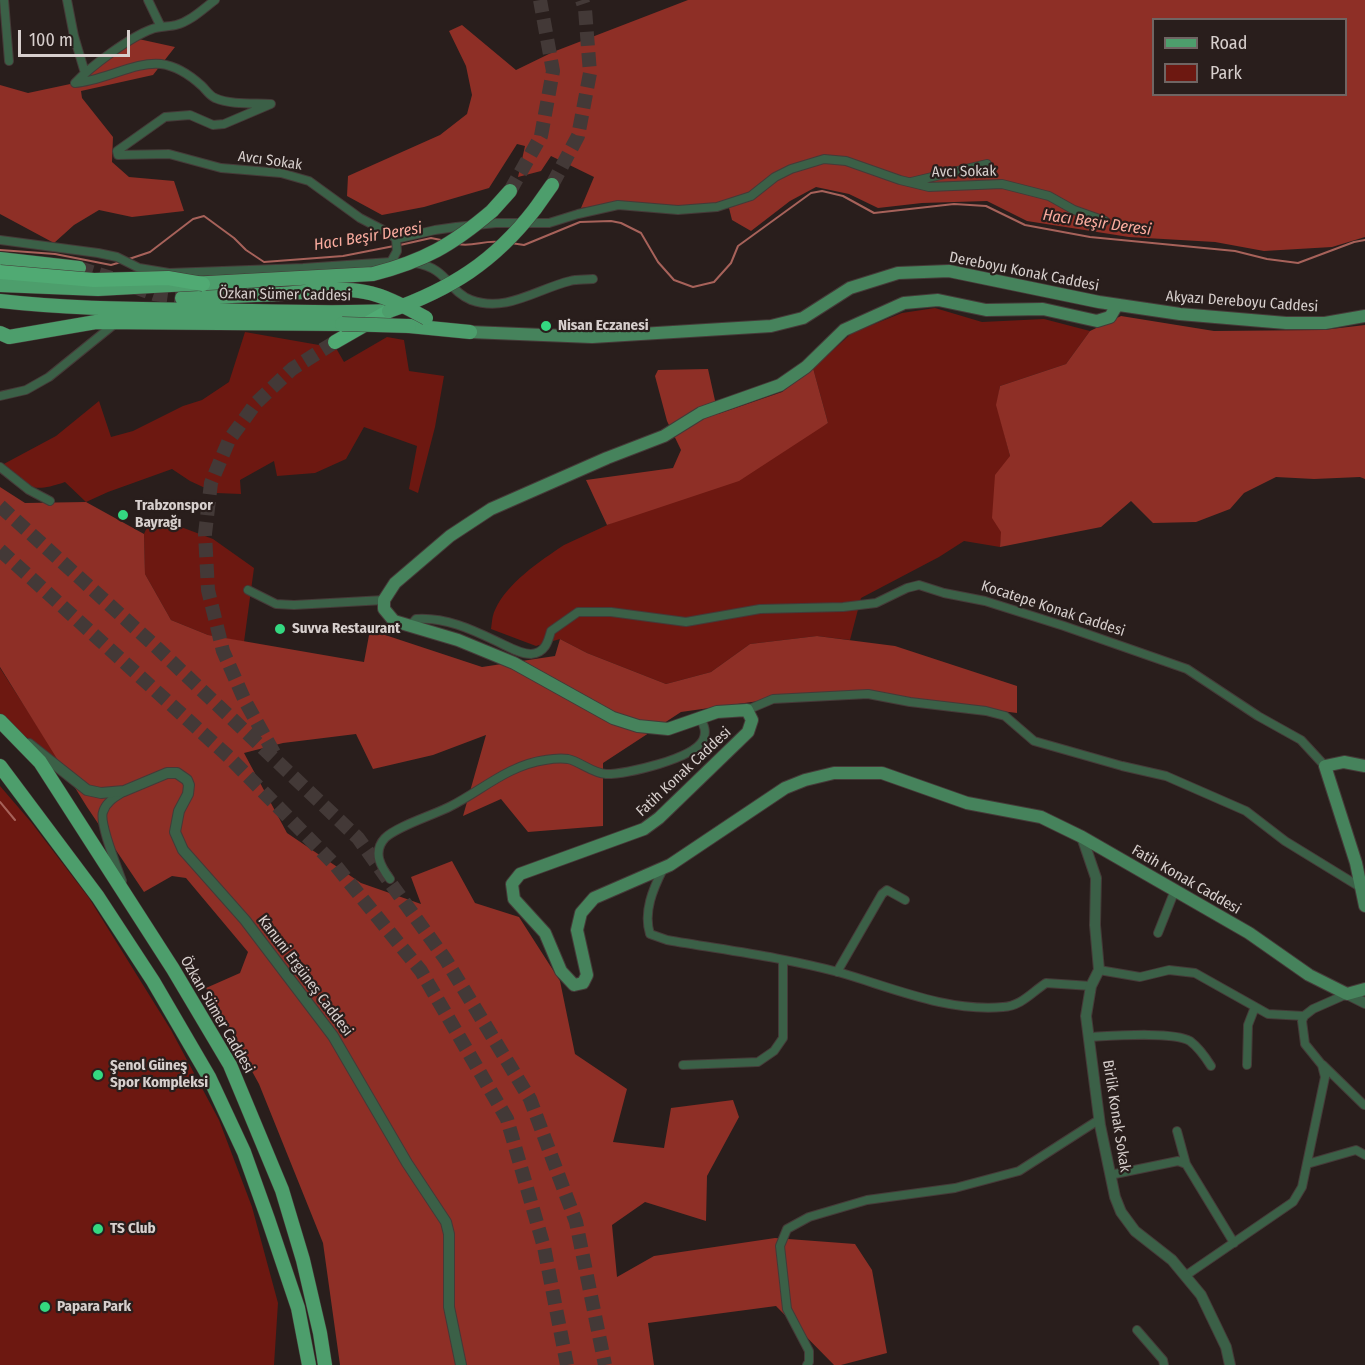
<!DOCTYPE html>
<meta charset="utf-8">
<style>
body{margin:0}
#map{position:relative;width:1365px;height:1365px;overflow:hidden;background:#291e1c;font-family:"Fira Sans Condensed",sans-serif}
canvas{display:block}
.legend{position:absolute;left:1152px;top:18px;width:195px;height:78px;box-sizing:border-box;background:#291e1c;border:2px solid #6f6563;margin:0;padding:8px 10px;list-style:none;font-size:18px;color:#d7cfcd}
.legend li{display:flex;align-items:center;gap:12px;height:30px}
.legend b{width:30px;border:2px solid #6f6563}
.scale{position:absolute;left:18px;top:30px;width:112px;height:27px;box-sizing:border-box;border:3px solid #d7cfcd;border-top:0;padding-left:8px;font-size:18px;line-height:21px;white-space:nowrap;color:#d7cfcd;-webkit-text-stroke:4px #291e1c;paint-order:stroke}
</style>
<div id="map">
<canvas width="1365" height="1365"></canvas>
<ul class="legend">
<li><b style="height:8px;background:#4d9e6c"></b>Road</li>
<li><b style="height:16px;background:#6d1811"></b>Park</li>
</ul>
<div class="scale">100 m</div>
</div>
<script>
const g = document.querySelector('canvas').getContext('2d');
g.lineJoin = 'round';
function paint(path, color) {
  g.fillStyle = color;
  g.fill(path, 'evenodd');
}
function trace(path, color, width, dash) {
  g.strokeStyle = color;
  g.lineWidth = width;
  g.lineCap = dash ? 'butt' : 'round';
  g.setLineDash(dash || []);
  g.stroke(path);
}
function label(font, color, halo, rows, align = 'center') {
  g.font = font + ' "Fira Sans Condensed",sans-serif';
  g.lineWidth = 4.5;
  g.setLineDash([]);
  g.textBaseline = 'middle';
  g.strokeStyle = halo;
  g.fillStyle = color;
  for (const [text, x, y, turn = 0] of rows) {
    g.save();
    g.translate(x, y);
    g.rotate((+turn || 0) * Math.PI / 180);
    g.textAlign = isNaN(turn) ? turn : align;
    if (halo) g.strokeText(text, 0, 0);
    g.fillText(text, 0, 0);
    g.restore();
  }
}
const green = new Path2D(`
 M935 308 982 322 1044 319 1090 331 1066 364 1000 386 997 405 1010 456 1000 547 964 541 939 557 861 598 850 640 817 636 750 644 711 672 666 684 587 653 560 639 536 646 491 629C492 623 492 616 495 610 507 583 540 561 564 545L828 423 813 368 852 333 902 313Z
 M245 332 336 348 344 362 387 337 404 340 409 371 444 376 435 427 418 493 409 489 417 446 364 427 346 459 315 473 277 476 274 461 240 480 241 494 216 493 190 481 172 469 108 492 86 502 65 482C30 494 29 487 0 466L56 436 99 401 111 437 133 431 183 406 202 400 229 382Z
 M151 518 173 524 213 539 254 568 244 642 208 635 171 620 145 574 144 534Z
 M0 668 61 763 11 726 0 716Z
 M0 786 31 822 89 898 171 1030 219 1120 252 1207 278 1303 274 1365H0Z`);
const forest = new Path2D(`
 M688 0H1365V237L1332 247 1264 251 1215 242 1129 237 1027 221 987 201 922 203 878 208 849 194 816 187 790 201 751 231 732 220 729 208 722 203 676 208 617 203 581 208 594 177 551 156 541 171 518 177 525 146 517 144 489 188 424 207 382 215 347 196 348 176 440 135 467 114 472 95 466 66 449 31 462 25 516 70 553 52ZM1154 20H1346V94H1154Z
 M134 38 175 47 153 75 81 91 82 98 113 137 112 162 129 177 174 181 184 211 132 217 99 210 74 225 54 243 0 214V85L28 93 75 83Z
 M1121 316 1214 331 1323 330 1365 325V479L1360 477 1314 479 1276 477 1244 493 1230 509 1196 522 1153 523 1131 501 1101 527 1000 547 1001 532 992 518 995 475 1010 456 996 405 1000 386 1066 364 1090 331Z
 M813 368 828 423 739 481 607 525 586 480 673 468 681 450 667 421 655 376 658 370 708 369 718 414 782 392Z
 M0 487 25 503 86 502 144 534 145 574 171 620 208 635 364 662 370 630 482 667 555 656 560 639 587 653 666 684 711 672 750 644 817 636 895 646 1017 686V713L868 694 773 699 681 712 603 763V826L528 832 501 799 463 816 486 735 433 755 373 769 356 734 283 743 244 753 287 833 361 883 421 904 411 877 452 861 475 903 519 917 560 981 575 1054 627 1089 613 1142 664 1148 671 1108 733 1100 739 1117 707 1176 706 1221 645 1202 612 1225 617 1277 654 1256 775 1238 855 1244 872 1270 887 1353 841 1365H834L776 1306 648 1323 654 1365H340L323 1243 259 1084 206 988 240 973 248 952 186 878 172 876 144 892 87 807 0 667Z`);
const stream = new Path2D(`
 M511 243 524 245 580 222 611 221 621 223 641 233 658 262 674 280 693 287 714 282 731 263 738 246 811 193 822 191 843 196 874 213 954 204 986 206 1025 225 1090 237 1235 251 1267 259 1298 263 1354 242 1365 240
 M458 244C473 247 484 240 499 242
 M400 245 431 238 441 240
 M0 250 55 254 111 265 121 262
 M129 259 150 252 193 219 204 216 234 238 246 250 264 262 343 256 394 246
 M0 802 15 820`);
const primaryTunnel = new Path2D(`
 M552 185 578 136 590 73 585 9 582 0
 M510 191 541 136 553 71 540 0
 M79 268 111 278
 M134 287 154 294 182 298`);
const trunkTunnel = new Path2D(`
 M0 506 154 645 358 838 446 960 530 1099 576 1222 605 1365
 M0 550 229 757 336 866 421 971 507 1119 544 1247 567 1365
 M274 753 245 701 223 651 208 590 205 534 211 483 229 440 256 403 292 369 335 342`);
const minor = new Path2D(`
 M4 0 9 61
 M67 0 74 36 85 73
 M148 0 161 27
 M215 0C203 9 191 21 176 25 168 27 159 26 152 29 130 37 91 66 75 83 103 81 136 61 161 64 177 66 190 75 202 86 206 90 210 96 215 98 231 105 254 103 271 104L224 124 213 125 190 115 165 117 117 151 118 155 169 154 221 168 281 173 309 181 360 218 389 233 396 239 435 230 456 227 496 223H549L578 214 618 205 678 210 717 207 751 196 775 177 791 169 824 159 846 161 900 180 929 187 1002 184 1049 196 1074 210 1105 221 1089 224
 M911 182 987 164
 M0 240 98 253 117 257 139 268 169 273 303 268 391 262
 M396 262H391L397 251 396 239
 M415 263C448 268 448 291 471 300 506 313 537 289 570 281 577 279 585 280 593 279
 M0 396 26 390 49 377 117 322
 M0 467 29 490 50 501
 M248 590 276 604 294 605 384 600
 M411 625 416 619C445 617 471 629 496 641 507 646 520 654 531 654 545 653 548 642 551 631L578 612H611L686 622 760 609 843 607 876 603 907 588 919 585 944 593 985 601 1064 626 1187 669 1258 716 1301 740 1325 766
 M747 710 773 699 868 694 910 702 986 711 1005 716 1034 741 1122 766 1166 776 1246 811 1285 841 1360 887
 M663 869C653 889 643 912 650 934L667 940C724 950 782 957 838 972 891 987 946 1012 1003 1007 1021 1006 1031 993 1046 983L1091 986
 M390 879C381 867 372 852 385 838 397 826 434 815 451 806 482 790 509 765 545 760 551 759 561 758 568 759 581 762 592 773 606 774 627 774 693 759 703 740 707 732 704 725 700 718
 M122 881C117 867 99 823 103 812 106 802 115 797 123 792
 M1158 933 1175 890
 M1099 970 1140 977 1169 970 1195 973 1268 1014 1304 1016
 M837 972 882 894 887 890 905 900
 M1088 1037C1110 1036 1173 1031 1190 1041 1198 1047 1206 1058 1211 1066
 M683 1065 758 1062 774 1051 783 1038V961
 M1247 1065 1248 1025 1255 1007
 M1323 1065 1364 1105
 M1177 1131 1186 1164
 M1307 1164 1356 1150 1365 1155
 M1110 1175 1178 1161 1186 1164 1234 1243
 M1185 1276 1293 1202 1302 1187 1325 1077 1322 1065 1305 1044 1302 1021 1304 1016 1313 1009 1347 994
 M1137 1330 1163 1360 1164 1365
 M807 1365 809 1362V1351L787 1309 780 1246 787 1229 809 1217 867 1200 955 1188 1019 1171 1100 1119`);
const tertiary = new Path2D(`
 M29 744 87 790 101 793 124 791 167 773H177L187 780 189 785 188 794 179 811 175 832 183 850 245 920 333 1036 407 1163 446 1222 449 1234V1307L461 1365
 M1082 837 1096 878 1095 925 1099 970 1091 986 1086 1016 1100 1125 1115 1197 1121 1212 1135 1231 1172 1260 1201 1295 1226 1347 1230 1365
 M1347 994 1365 1003`);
const secondary = new Path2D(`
 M1117 305 1110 317 1097 321 1043 309 986 310 938 300 904 303 844 330 806 367 780 385 701 413 664 436 607 458 491 509 450 536 395 583 384 600V609L394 621 458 640 514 663 613 718 638 726 668 729 717 712 747 710 752 720 748 732 659 818 644 829 520 874 512 884 514 899 545 933 561 971 574 985 583 983 587 975 577 930 581 913 594 898 670 865 785 788 805 780 834 773H882L967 803 1041 817 1082 837 1249 933 1309 975 1347 994 1365 989
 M470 332 592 337 771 326 803 318 850 288 898 273 949 271 1099 302 1180 314 1286 323H1325L1365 316
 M1365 766 1344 762 1325 766 1356 863 1365 906`);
const primary = new Path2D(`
 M535 209 552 185
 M492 211 510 191
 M0 259 79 268
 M182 298 281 294
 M0 301C69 309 137 309 206 310 267 311 328 314 389 311
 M409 326 470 332
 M0 333 9 337 96 322 342 324
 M0 721 40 762 173 969 230 1065 282 1190 303 1260 320 1333 325 1365
 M0 766 98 897 153 981 209 1077 244 1152 268 1219 298 1308 309 1365`);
const trunk = new Path2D(`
 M335 342 389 311`);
const primaryBridge = new Path2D(`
 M0 285 98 289 373 274C424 261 452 245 492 211
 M281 294C308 292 338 287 365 292 387 296 407 308 426 318
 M389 311C451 289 494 262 535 209
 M342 324 409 326`);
const trunkBridge = new Path2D(`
 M0 272 94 280 168 278 203 284`);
const markers = [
 [546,326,6,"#34d881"],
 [123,515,6,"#34d881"],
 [280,629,6,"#34d881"],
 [98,1075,6,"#34d881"],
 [98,1229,6,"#34d881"],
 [45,1307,6,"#34d881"]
];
const streetNames = [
 ["Avcı Sokak",270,161,8],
 ["Avcı Sokak",964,172,-1],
 ["Dereboyu Konak Caddesi",1024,272,11],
 ["Özkan Sümer Caddesi",285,295,1],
 ["Akyazı Dereboyu Caddesi",1242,302,4],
 ["Kocatepe Konak Caddesi",1053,609,18],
 ["Fatih Konak Caddesi",684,772,-43],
 ["Fatih Konak Caddesi",1186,880,30],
 ["Kanuni Ergüneş Caddesi",305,976,53],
 ["Özkan Sümer Caddesi",217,1015,60],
 ["Birlik Konak Sokak",1116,1116,81]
];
const poiNames = [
 ["Nisan Eczanesi",558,326],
 ["Trabzonspor",135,506],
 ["Bayrağı",135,523],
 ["Suvva Restaurant",292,629],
 ["Şenol Güneş",110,1066],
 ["Spor Kompleksi",110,1083],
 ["TS Club",110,1229],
 ["Papara Park",57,1307]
];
const waterNames = [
 ["Hacı Beşir Deresi",1097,223,8],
 ["Hacı Beşir Deresi",368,237,-9]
];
paint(green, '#6d1811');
paint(forest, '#8e2f26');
trace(stream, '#a7625a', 2);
trace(primaryTunnel, '#433937', 14, [14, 7]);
trace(trunkTunnel, '#433937', 14, [14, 7]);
trace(minor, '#453a38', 10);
trace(tertiary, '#453a38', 12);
trace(secondary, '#453a38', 14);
trace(primary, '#453a38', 15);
trace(trunk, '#453a38', 15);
trace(minor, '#3b6047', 8);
trace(tertiary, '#3b6047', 10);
trace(secondary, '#46835c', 12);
trace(primary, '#4d9e6c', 14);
trace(trunk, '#50aa73', 14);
trace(primaryBridge, '#453a38', 15, []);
trace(trunkBridge, '#453a38', 15, []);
trace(primaryBridge, '#4d9e6c', 14);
trace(trunkBridge, '#50aa73', 14);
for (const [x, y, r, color] of markers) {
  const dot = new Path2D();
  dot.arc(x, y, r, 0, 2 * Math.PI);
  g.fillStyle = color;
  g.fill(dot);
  trace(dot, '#291e1c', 2);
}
label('15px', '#d7cfcd', '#291e1c', streetNames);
label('bold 15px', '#d7cfcd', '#291e1c', poiNames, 'left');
label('italic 16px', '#fbac9f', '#291e1c', waterNames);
</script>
